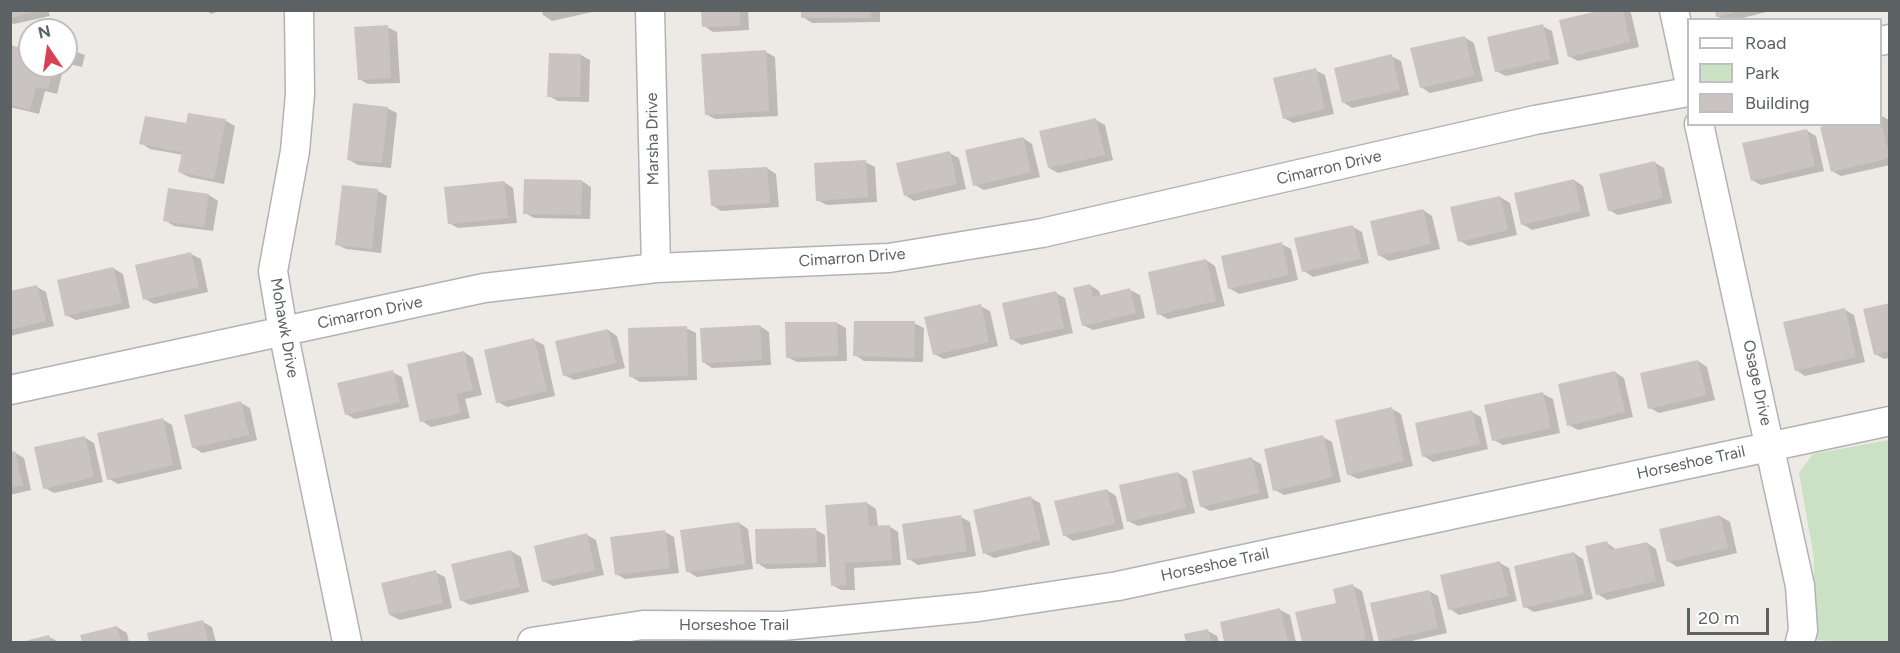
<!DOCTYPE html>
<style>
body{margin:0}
#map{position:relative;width:1900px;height:653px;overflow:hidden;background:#ede9e4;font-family:Figtree,sans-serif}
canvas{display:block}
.frame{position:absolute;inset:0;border:12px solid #5c6163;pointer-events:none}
.legend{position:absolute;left:1687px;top:18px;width:195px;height:108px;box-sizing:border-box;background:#fff;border:2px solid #bec0c1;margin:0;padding:8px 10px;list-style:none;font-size:18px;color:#5c6163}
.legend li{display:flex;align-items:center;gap:12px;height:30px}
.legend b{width:30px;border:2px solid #bec0c1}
.north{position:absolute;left:18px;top:18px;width:60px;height:60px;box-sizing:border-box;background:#fff;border:2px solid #bec0c1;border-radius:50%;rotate:347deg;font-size:16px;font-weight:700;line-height:24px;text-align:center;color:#5c6163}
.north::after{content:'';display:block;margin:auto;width:21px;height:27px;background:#d84055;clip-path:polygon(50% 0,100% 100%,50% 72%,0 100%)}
.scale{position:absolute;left:1687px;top:608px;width:82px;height:27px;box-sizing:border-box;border:3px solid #5c6163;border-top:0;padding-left:8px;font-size:18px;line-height:21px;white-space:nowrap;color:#5c6163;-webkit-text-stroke:4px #fff;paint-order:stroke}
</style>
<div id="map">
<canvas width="1900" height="653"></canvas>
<div class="frame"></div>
<ul class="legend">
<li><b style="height:8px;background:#fff"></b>Road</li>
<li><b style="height:16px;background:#cae2c3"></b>Park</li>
<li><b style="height:16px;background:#c9c4c1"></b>Building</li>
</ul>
<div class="north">N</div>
<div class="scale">20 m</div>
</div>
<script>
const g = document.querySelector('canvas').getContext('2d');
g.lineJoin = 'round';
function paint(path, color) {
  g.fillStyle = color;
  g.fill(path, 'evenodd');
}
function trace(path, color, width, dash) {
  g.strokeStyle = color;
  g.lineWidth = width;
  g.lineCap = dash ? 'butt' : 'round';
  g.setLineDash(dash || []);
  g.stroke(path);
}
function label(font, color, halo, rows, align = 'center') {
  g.font = font + ' Figtree,sans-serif';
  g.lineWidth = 6;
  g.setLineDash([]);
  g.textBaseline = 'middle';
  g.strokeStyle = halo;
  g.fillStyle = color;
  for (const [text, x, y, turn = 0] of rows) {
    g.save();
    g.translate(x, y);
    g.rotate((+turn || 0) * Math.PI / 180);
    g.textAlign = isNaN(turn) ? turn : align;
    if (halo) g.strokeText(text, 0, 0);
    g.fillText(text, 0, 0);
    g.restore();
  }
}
const green = new Path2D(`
 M1889 440V642H1835L1813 639 1814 558 1799 473 1813 454Z`);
const shadow = new Path2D(`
 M10 10H48L50 16 14 24 10 22Z
 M205 10H222L211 14Z
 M542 10H592V12L552 21 543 15Z
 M703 10H748L749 30 713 32 704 26Z
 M803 10H880V22L812 23 803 17Z
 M1609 10H1627L1631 13 1639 47 1578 61 1569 56Z
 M1716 10H1774L1735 20H1723L1717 16Z
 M1542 26 1552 31 1559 64 1506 76 1496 71Z
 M387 27 397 32 400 83 368 84 359 79Z
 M1464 37 1474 43 1483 81 1430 93 1421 87Z
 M10 47 30 52V66H64L57 94 45 91 39 114 10 107Z
 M66 48 85 55 82 67 66 63Z
 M766 52 775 57 778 116 715 119 706 114Z
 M581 55 590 60 589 102 558 101 549 96Z
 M1391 56 1401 61 1409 95 1352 108 1343 102Z
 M1315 70 1325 75 1334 114 1293 123 1284 118Z
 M387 108 397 113 391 168 358 165 349 160Z
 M1880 115 1889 120 1890 165 1841 176 1832 171 1880 124Z
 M1096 120 1105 125 1113 160 1058 173 1049 168Z
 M226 121 235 126 224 184 189 177 179 172 183 155 150 149 141 143 188 125Z
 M1806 130 1816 136 1824 171 1761 185 1752 180Z
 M1023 138 1032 144 1040 177 984 190 975 185Z
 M949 153 959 158 966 189 914 201 905 195Z
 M865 162 875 167 877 202 827 205 817 200Z
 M1654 162 1664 168 1672 203 1618 215 1609 210Z
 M767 168 776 174 779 207 721 211 712 205Z
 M1574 180 1583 186 1590 216 1532 230 1522 224Z
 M582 181 591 187 590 219 534 218 525 213Z
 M504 182 513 188 517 223 458 228 449 223Z
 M378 191 387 196 381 253 346 249 336 244Z
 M209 195 218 201 213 231 174 226 165 220Z
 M1500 197 1510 203 1517 235 1469 246 1460 241Z
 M1423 210 1432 216 1440 249 1389 261 1379 255Z
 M1353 227 1362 232 1369 263 1313 277 1304 271Z
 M1281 244 1291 249 1298 280 1239 294 1229 288Z
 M191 254 201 259 208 292 154 304 145 299Z
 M1206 260 1215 266 1225 306 1168 319 1159 314Z
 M113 268 123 274 130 308 76 320 66 315Z
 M1090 285 1099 291 1101 297 1130 290 1140 295 1145 318 1093 330 1083 325Z
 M37 287 46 292 54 326 10 336V293Z
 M1056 293 1065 298 1073 333 1021 345 1012 339Z
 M1890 304V358L1884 359 1875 354Z
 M980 306 990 311 998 346 944 359 934 354Z
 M1845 310 1854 315 1865 362 1805 376 1796 370Z
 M837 323 846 328 847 361 797 362 787 357V324Z
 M914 323 924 328 923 362 864 361 855 355Z
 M760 326 769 332 771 365 712 368 703 362Z
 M686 328 696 333 697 380 640 382 630 376Z
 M608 330 617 336 625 368 574 380 564 375Z
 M534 340 544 345 555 396 507 407 498 402Z
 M464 352 473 358 482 395 465 399 470 418 431 427 422 421Z
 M1698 361 1707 367 1715 400 1659 413 1650 408Z
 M392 372 402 377 409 407 355 419 346 414Z
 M1615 372 1624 378 1633 417 1578 430 1569 425Z
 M1543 394 1553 399 1560 433 1503 445 1494 440Z
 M241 403 250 408 257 440 202 453 193 447Z
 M1392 409 1401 414 1413 466 1358 479 1348 474Z
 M1472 412 1481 417 1488 449 1433 462 1424 456Z
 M162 419 172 425 182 469 118 484 109 479Z
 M84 437 94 443 103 482 54 493 45 488Z
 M1323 437 1332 442 1341 482 1284 495 1275 490Z
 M14 452 24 458 31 490 10 495V453Z
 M1252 459 1261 464 1269 498 1210 511 1201 506Z
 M1178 473 1187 479 1195 513 1138 526 1128 521Z
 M1107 490 1116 496 1124 529 1073 541 1064 535Z
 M1031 498 1040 503 1050 545 994 558 984 553Z
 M867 503 876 509 878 527 889 526 898 532 901 565 854 568 855 590H841L832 585Z
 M1720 516 1730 522 1737 553 1677 567 1668 561Z
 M961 517 970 522 976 556 918 565 909 559Z
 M739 523 748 529 753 569 697 577 687 571Z
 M816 530 825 535 826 567 767 569 757 563Z
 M665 532 674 537 679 573 625 579 616 574Z
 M587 535 596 540 604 575 553 586 543 581Z
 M1607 543 1617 550 1647 543 1656 549 1665 586 1607 600 1598 594Z
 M511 551 521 557 529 592 470 605 461 600Z
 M1574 553 1583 559 1593 599 1534 612 1525 607Z
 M1500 563 1509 568 1517 601 1459 615 1450 609Z
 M435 572 445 577 452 608 400 620 390 615Z
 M1353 586 1362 591 1374 642H1303L1297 613 1338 604Z
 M1429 591 1438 596 1447 633 1407 642 1380 641Z
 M1280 610 1290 615 1296 642H1226L1222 623Z
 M203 622 212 627 216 642H150L149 634Z
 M117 627 127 633 129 642H83L82 636Z
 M1208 631 1217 636 1219 642H1187L1186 636Z
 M49 637 59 642H24Z`);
const building = new Path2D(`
 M10 10H38V11L10 18Z
 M701 10H740V26L702 27Z
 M801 10H871V18H801Z
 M1602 10H1623L1630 42 1568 57 1559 20Z
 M1715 10H1740V11L1716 17Z
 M1543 24 1551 59 1495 72 1487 37Z
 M388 25 391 78 358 80 354 27Z
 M1465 36 1474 76 1420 88 1410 48Z
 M10 45 30 50V66H54L48 89 36 87 30 110 10 105Z
 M66 46 77 49 73 63 66 61Z
 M766 50 769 111 705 115 701 54Z
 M549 53 581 54 580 97H547Z
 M1392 54 1400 90 1342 103 1334 68Z
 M1316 68 1325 109 1283 119 1273 78Z
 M353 103 388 107 382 163 347 160Z
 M188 113 226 119 214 179 178 172 182 152 139 144 145 116 186 123Z
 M1096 118 1105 155 1048 168 1039 131Z
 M1880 118 1890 158 1831 172 1820 127 1832 124H1880Z
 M1807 129 1815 166 1751 181 1742 143Z
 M1023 137 1031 172 973 186 965 150Z
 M950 151 957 184 904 196 896 163Z
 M866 160 868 197 816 201 814 163Z
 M1655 161 1663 198 1608 211 1599 174Z
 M767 167 770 203 711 206 708 170Z
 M524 179 582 180 581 215 523 214Z
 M1574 179 1581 211 1521 225 1514 193Z
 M504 181 508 218 448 224 444 187Z
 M342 185 378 189 372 249 335 245Z
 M168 188 209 194 204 227 163 221Z
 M1500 196 1508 230 1458 242 1450 207Z
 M1423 209 1431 244 1378 256 1370 221Z
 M1353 225 1361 259 1302 272 1294 238Z
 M1282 242 1289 275 1228 289 1221 256Z
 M191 252 199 287 143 300 135 265Z
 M1206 259 1216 301 1157 315 1148 272Z
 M113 267 122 303 65 316 57 280Z
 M1090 284 1093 297 1130 288 1136 313 1082 326 1073 288Z
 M37 285 46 321 10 330V291Z
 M1056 291 1064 328 1010 340 1002 303Z
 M1890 303V351L1874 355 1863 309Z
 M981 304 989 342 933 355 924 317Z
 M1845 308 1856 357 1795 371 1783 322Z
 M854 321H915L914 358 853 356Z
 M785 322H837L838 356 786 358Z
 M760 325 762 360 702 363 700 328Z
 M687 326 688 376 629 377 628 328Z
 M608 329 616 363 563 376 555 341Z
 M534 338 547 391 496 403 484 350Z
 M464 351 473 390 456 394 461 413 420 422 407 364Z
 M1698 360 1706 395 1648 409 1640 373Z
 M393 370 400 402 345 415 337 383Z
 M1615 371 1625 412 1567 426 1558 384Z
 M1543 392 1551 428 1492 441 1484 405Z
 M241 401 249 435 192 448 184 415Z
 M1392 407 1404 461 1347 475 1335 420Z
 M1472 410 1480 444 1422 457 1415 423Z
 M163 418 173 465 107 480 97 433Z
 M1323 435 1333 477 1273 491 1264 449Z
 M85 436 94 477 43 489 34 447Z
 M15 451 23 485 10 488V452Z
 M1252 457 1260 493 1200 507 1192 471Z
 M1178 472 1186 508 1127 522 1119 485Z
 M1107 489 1115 524 1063 536 1054 501Z
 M1031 496 1041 540 983 554 973 510Z
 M867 502 869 526 890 525 892 560 845 563 846 585 831 586 825 505Z
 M961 515 967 551 907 560 902 524Z
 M1720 515 1728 548 1667 562 1659 529Z
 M739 522 745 564 686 572 680 530Z
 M816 528 817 563 756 564 755 529Z
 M665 530 670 568 615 575 610 537Z
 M587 533 595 570 542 582 534 546Z
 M1607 541 1610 550 1647 542 1656 581 1596 595 1585 546Z
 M511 550 520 587 460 601 451 564Z
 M1574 552 1584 594 1523 608 1514 566Z
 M1500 561 1508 596 1448 610 1440 575Z
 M436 570 443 603 389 615 381 583Z
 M1353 584 1366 639 1351 642H1302L1295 612 1336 603 1333 589Z
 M1429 590 1438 628 1379 642 1370 603Z
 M1280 608 1288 642H1224L1220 622Z
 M203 620 208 642H149L147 633Z
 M117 626 121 642H82L80 635Z
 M1208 629 1211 642H1186L1184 634Z
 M49 635 51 642H21Z`);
const minor = new Path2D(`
 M299 10 300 94 295 151 273 271 283 331 347 642
 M650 10 656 268
 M1674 10 1688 75
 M1880 41 1890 39
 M1699 124 1800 586 1803 630 1800 642
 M10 390 484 288 656 268 889 258 1042 233 1535 120 1688 92
 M532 642 643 625 782 626 978 607 1118 586 1890 421`);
const streetNames = [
 ["Marsha Drive",653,139,-91],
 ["Cimarron Drive",1329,168,-13],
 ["Cimarron Drive",852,258,-4],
 ["Cimarron Drive",370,313,-12],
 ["Mohawk Drive",284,328,80],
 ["Osage Drive",1757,383,78],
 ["Horseshoe Trail",1691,463,-12],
 ["Horseshoe Trail",1215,565,-12],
 ["Horseshoe Trail",734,625]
];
paint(green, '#cae2c3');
paint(shadow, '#0003');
paint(building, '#c9c4c1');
trace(minor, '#b0b3b5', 31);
trace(minor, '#fff', 28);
label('16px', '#5c6163', '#fff', streetNames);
</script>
